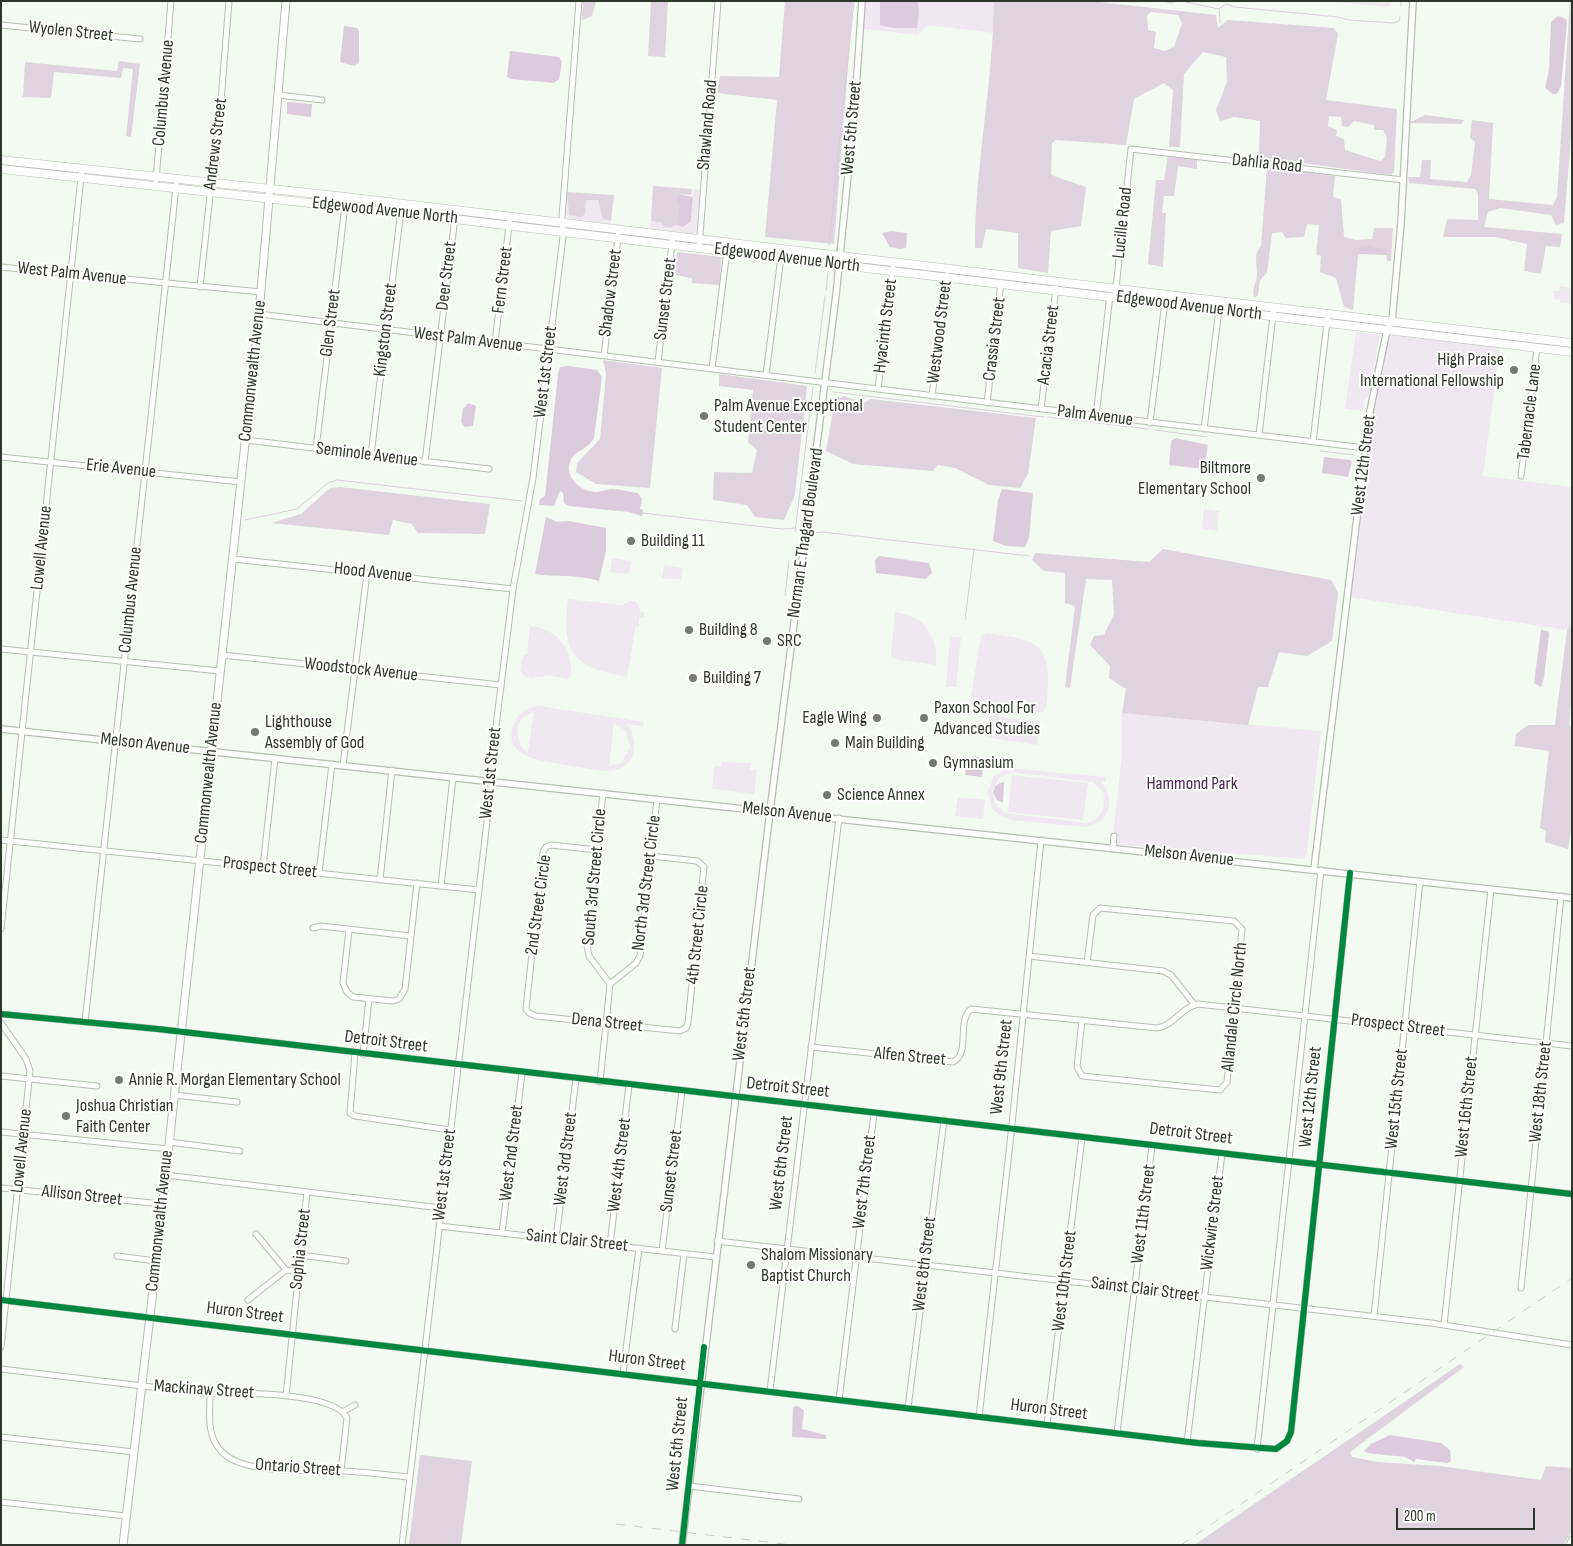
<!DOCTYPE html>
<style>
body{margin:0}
#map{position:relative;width:1573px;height:1546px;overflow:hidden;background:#f3faf1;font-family:"Sofia Sans Condensed",sans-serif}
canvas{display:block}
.frame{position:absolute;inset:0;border:2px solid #2e372c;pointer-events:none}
.scale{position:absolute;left:1396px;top:1508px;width:139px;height:22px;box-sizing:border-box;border:2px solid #2e372c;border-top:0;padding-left:6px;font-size:15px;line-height:18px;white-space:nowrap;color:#2e372c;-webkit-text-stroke:4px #fff;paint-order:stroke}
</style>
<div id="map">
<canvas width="1573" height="1546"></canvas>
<div class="frame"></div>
<div class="scale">200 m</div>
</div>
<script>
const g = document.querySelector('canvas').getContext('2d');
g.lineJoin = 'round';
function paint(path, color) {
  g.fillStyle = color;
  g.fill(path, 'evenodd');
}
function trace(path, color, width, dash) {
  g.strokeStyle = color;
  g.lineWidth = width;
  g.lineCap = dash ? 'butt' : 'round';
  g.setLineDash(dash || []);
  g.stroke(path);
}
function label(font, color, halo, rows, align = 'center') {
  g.font = font + ' "Sofia Sans Condensed",sans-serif';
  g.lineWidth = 4;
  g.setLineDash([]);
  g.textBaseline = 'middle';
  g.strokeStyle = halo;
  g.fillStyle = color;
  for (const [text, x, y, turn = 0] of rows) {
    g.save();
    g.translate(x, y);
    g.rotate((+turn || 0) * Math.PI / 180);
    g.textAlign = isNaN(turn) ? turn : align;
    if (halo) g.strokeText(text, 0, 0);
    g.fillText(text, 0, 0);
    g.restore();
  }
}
const green = new Path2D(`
 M865 1H880V25L919 13 918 1H994V33L927 25 918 35 864 29Z
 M1367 1 1382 3 1391 1 1389 7 1336 2Z
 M692 189 701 190 696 231 693 234 650 228 651 221 662 223 671 228 676 225 679 227 691 219 693 203Z
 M567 192 569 215 585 214 586 200H598L603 219 611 221V224L569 219 566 215Z
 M1560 286 1572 288V304L1560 303V300L1554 299V291H1559Z
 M1356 332 1380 335 1369 395 1364 401 1363 411 1345 409Z
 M1393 334 1500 347 1483 476 1572 487V618L1571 626 1567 630 1350 597C1354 564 1375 345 1393 334Z
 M1204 509 1219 511 1217 531 1202 529Z
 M612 558 631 561 629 574 610 572Z
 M664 565 683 568 681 580 662 578Z
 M568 599 619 605 628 603V601H636L641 612H644V618H639V626H636L627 677C574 667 561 655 568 599Z
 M895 612C924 616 939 636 936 665L893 659 891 655Z
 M530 626C558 629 576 651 570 679L545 675 544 677 535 676 534 678 525 677 520 670 524 654H527Z
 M987 633C1021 639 1050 637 1048 681 1047 691 1049 703 1043 712H988L975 709 970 702 981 636Z
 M950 636 961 637 956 687H946Z
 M539 706 644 722 643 727 627 724C639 740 637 765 615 770 602 773 586 768 573 766 551 762 497 760 515 722 519 712 529 707 539 706ZM534 712 528 752H527C513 740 514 716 534 712ZM614 723 626 731 630 747 622 762 609 766Z
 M1122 713 1321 731 1306 859 1112 844 1122 755Z
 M989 715 1040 722 1037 745 986 737Z
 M721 762 751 763 750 770H757L754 794 712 789 714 766 721 767Z
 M1008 768 1106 777 1105 782H1101C1117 799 1109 824 1085 827L1011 820 999 815 991 807 988 791 994 776ZM1013 772 1093 782 1104 793 1103 810 1095 820 1085 823 1005 813 995 804 992 791 1000 777Z
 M1012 775 1088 783 1083 820 1008 812Z
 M958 797 985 800 983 819 955 816Z`);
const forest = new Path2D(`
 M583 1H596L592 16 582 20Z
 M651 1H668L665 57 648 56Z
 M785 1H853L834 244 765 237 777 100 717 93 720 76 779 77Z
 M994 1H1090L1216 15 1218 28 1228 20 1334 28 1338 34 1326 100 1397 109 1394 172 1391 175 1265 158 1259 155 1260 121 1234 117 1220 121 1216 110 1227 82 1226 57 1203 52 1184 74 1180 147H1169L1173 90 1164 83 1134 99 1126 145 1056 140 1052 143 1051 175 1086 187 1081 226 1051 231 1048 273 1018 268V233L986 229 982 248H975C975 165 993 84 994 1ZM1151 12 1178 15 1182 23 1174 47 1165 51 1154 48 1156 32 1148 30 1147 15ZM1329 116 1341 117 1342 126 1348 127 1354 121 1374 125V130H1383L1387 138 1385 157 1380 161 1345 150 1344 139 1336 136 1337 130 1328 126Z
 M1570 1H1572V124L1564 223 1556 225 1551 215 1500 208 1488 212 1484 227 1562 234 1560 247 1546 246 1541 274 1524 271 1527 244 1495 237H1443L1447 219 1478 220V194L1475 189 1409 183 1408 177H1420L1422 160H1431L1430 179 1467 182 1471 175 1475 142 1470 138 1472 120 1493 123 1489 199 1553 205 1557 197Z
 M119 61 140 64 131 137 126 136 133 69 123 68 121 78 54 72 51 98 23 97 25 62 117 71Z
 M1425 115 1464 120 1461 124 1408 123Z
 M1168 155 1197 159V169L1178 166 1174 196H1164L1162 213H1166L1163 267 1148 264 1156 180H1164Z
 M1267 167 1335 176 1333 197 1341 199 1344 237 1356 240 1372 239 1374 228H1393L1391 261H1387L1386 251 1359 246 1353 310 1344 307 1336 278 1320 272 1321 256 1316 255 1319 225 1307 224 1304 237 1286 238 1282 232 1272 233 1267 273 1260 280 1258 296 1254 297C1251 288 1258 281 1257 272 1257 262 1253 255 1261 246Z
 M653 186 692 189 691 195 679 194 675 197 679 210 676 225 671 228 663 226 662 223 651 221Z
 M567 192 614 195 611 221 603 219 598 200H586L585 214 581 217 569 215Z
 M677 252 721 257 720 285 692 283V278L675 275Z
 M603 360 662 368 650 488 596 484 576 472 577 463 600 439 606 374Z
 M719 374 807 386 795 495 784 520 755 517 747 505 713 500 714 472 752 473 757 450 748 442 753 390 719 386Z
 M844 396 864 403 871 399 1036 418 1028 474 1020 488 989 485 955 468 938 465 933 471 853 464 826 451 835 400Z
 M340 487 490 504 485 534 418 533 412 524 393 520 389 535 271 523 301 514 330 488Z
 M1163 549 1331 580 1338 593 1332 641 1307 656 1279 652 1268 687H1258L1248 725 1122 713 1126 689 1109 678 1110 666 1090 645 1094 636 1104 635 1114 614 1112 580 1086 579 1070 688 1065 687 1075 606 1065 603V573L1044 571 1032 560 1035 553 1149 562Z
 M1572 618V692L1569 725 1572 727V824L1568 849 1545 842 1546 831 1540 828 1549 751 1515 746 1516 734 1528 725H1555L1567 630 1571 626Z
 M1460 1364 1464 1367 1350 1452 1352 1457 1377 1462 1440 1466 1541 1480 1546 1466 1572 1468V1531L1564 1545H1194Z
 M420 1455 472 1461 461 1545H409Z`);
const water = new Path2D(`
 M880 1H918L919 13 917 28H893L880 25Z
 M1558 16 1566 19 1567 23 1561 86 1557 94H1553L1545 88 1549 70 1551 22Z
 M344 26 357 28 359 31V63L354 66 340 62Z
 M510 51 559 57 562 62 559 79 554 83 511 79 507 77Z
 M287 102 312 104 311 117 287 114Z
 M679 194 693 197 691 221 683 227 676 225 679 210 675 197Z
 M891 231 907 233 906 248 899 249 890 247 882 233Z
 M1368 245 1387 251V255L1357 254 1359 246Z
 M568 366 597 370 602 377 594 438C589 449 574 450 570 462 564 477 582 493 597 492 602 492 607 489 612 489 620 489 630 492 638 493L642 499 640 509 643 510 642 516 629 512 569 506 564 503 563 493 560 491 554 506 539 505 540 499 545 496 558 374 560 367Z
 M468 403 476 406 473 426 465 427 461 422 463 409Z
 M1175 438 1208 445 1204 469 1169 465 1171 441Z
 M1324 457 1350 460 1352 462 1348 477 1322 473Z
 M1002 489 1033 493 1029 538 1025 547 1006 546 993 541 998 500Z
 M546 517 557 522 569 521 606 528V551L599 581C577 574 556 577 535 574Z
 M879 556 929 563 932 573 926 579 876 573 875 560Z
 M1541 630 1548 631 1549 634 1544 678 1541 687 1534 683Z
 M972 756 980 757 979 764 983 765 982 777 965 775 967 763H971Z
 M1002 782H1004L1003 803 997 800 993 793 995 786Z
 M797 1406 804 1410 802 1429 826 1435V1439L792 1437 793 1407Z
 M1390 1435 1441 1443 1450 1450 1451 1461 1447 1463 1416 1459 1414 1462 1405 1457 1368 1453 1364 1451 1371 1444Z`);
const stream = new Path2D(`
 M1163 1 1171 3 1178 1
 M1181 1 1219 9 1226 4 1235 7 1338 17 1348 20 1394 23 1399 21 1400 17
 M1401 1V6
 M1219 9 1220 23
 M829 245 854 1
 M826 290 828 273
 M815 373 825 296
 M833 392 1044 417
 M1048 417 1148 429
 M1155 430 1207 437
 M1320 451 1354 455
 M642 513 782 529 795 528
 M245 520 297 509 328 483 337 480 522 501
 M795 532 813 387
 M813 533 822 532 1029 556
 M785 596 789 561
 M965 620 974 549`);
const minor = new Path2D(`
 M1 25 140 39
 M278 95 322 100
 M156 180 171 1
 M699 248 718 1
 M1 267 261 292
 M200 287 210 196 215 176 229 1
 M1115 297 1131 149 1403 180
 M259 314 1365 448
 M495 343 510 217
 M604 356 619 229
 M658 362 673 236
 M712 369 728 242
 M766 375 782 249
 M878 389 893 268
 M932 396 947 275
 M987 403 1001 282
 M1041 409 1056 288
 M1096 416 1110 295
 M1150 423 1166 294
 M1204 429 1220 301
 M1259 435 1274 307
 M246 440 489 469
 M1313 442 1328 314
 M316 449 346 197
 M371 455 401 210
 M1 457 241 482
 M425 462 455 217
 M1521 476 1537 348
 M233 559 513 589
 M1 649 220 671
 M222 655 501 685
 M343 765 367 573
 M603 793 587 945 589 956 610 984
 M1 840 479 890
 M1113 848 1114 836
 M597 850 551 845 546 847 543 852 526 1009 529 1013 536 1016 680 1031 686 1028 688 1023 704 867 697 861 651 856
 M263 867 275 758
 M319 873 332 764
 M380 880 392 770
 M441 886 453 777
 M313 928 321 926 410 936
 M1 929 82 168
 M349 930 343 983 347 992 353 997 393 1001 399 999 405 989 417 883
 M1029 956 1163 971 1171 975 1194 1004
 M610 984 636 963 640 956 657 799
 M1 1014 158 1029 1572 1194
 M1082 1020 1077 1067 1082 1076 1220 1090 1227 1082 1242 929 1234 921 1100 908 1093 915 1087 963
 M85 1022 177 178
 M1 1023 26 1059 30 1071 1 1347
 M811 1047 953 1062C971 1053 956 1022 971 1009L1157 1028C1173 1026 1182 1007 1198 1004L1572 1046
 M355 1053 350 1113 355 1116 450 1130
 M363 1054 369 999
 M1 1076 97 1086
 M600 1082 610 984
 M174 1095 237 1102
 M1 1132 168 1149
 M169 1142 240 1151
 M166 1175 441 1208
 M1 1188 162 1204
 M439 1226 715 1257
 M502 1233 522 1073
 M256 1234 286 1270 298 1271
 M556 1239 576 1079
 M717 1241 1431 1323 1572 1345
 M610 1245 629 1085
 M662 1251 682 1091
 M300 1255 346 1261
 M117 1256 156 1261
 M1521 1288 1561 896
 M1 1300 1198 1443 1276 1449 1287 1441 1291 1432 1350 873
 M248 1300 286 1270
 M1374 1316 1420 881
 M1444 1325 1491 889
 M675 1329 684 1254
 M1 1369 210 1394C237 1392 335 1392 347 1418L341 1471
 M623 1373 639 1248
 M770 1391 839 818
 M210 1394C210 1414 206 1436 222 1452 245 1476 313 1469 344 1471 366 1472 388 1475 409 1477
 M286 1396 307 1192
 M839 1400 874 1113
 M908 1408 944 1120
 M344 1411 355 1405
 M979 1417 1011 1134 1041 840
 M1047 1425 1082 1137
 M1117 1433 1152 1145
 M1 1437 134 1452
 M1187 1442 1222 1153
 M1257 1449 1321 870
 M689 1486 799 1499
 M1 1502 126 1516
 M402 1545 491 787 490 775 513 589 533 478 563 237 562 217 579 1
 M1569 1545 1572 1539`);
const tertiary = new Path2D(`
 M1 729 1572 898
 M1314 869 1370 411 1387 330 1392 321 1401 223 1413 1
 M682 1545 770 811 836 295 855 105 862 1`);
const secondary = new Path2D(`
 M123 1545 156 1265 259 314 286 1`);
const primary = new Path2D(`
 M1 160 346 197 1572 343
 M1 169 454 219 1572 352`);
const rail = new Path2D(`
 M616 1524 792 1545
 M1181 1545 1572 1278`);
const cycleway = new Path2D(`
 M1 1014 158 1029 1572 1194
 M1 1300 1198 1443 1276 1449 1287 1441 1291 1432 1350 873
 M682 1545 704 1347`);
const markers = [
 [1514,370,5,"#737b71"],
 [704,416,5,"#737b71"],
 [1261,478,5,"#737b71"],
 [631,541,5,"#737b71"],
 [689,630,5,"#737b71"],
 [767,641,5,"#737b71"],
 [693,678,5,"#737b71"],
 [877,718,5,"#737b71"],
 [924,718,5,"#737b71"],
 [255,732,5,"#737b71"],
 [835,743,5,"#737b71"],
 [933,763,5,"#737b71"],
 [827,795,5,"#737b71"],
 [119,1080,5,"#737b71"],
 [66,1116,5,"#737b71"],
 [751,1265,5,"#737b71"]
];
const streetNames = [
 ["Wyolen Street",71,32,6],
 ["Columbus Avenue",164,93,-85],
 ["Shawland Road",708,125,-85],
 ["West 5th Street",852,128,-85],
 ["Andrews Street",216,144,-83],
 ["Dahlia Road",1267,164,6],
 ["Edgewood Avenue North",385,211,6],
 ["Lucille Road",1123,223,-84],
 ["Edgewood Avenue North",787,258,7],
 ["West Palm Avenue",72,274,6],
 ["Deer Street",447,276,-83],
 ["Fern Street",503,280,-83],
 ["Shadow Street",611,293,-83],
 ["Sunset Street",666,299,-83],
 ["Edgewood Avenue North",1189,306,7],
 ["Glen Street",331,323,-83],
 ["Hyacinth Street",886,326,-83],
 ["Kingston Street",386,330,-83],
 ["Westwood Street",940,332,-83],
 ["Crassia Street",995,339,-83],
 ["West Palm Avenue",468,340,7],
 ["Acacia Street",1049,345,-83],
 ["Commonwealth Avenue",253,371,-84],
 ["West 1st Street",546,372,-83],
 ["Tabernacle Lane",1530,412,-83],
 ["Palm Avenue",1095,416,7],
 ["Seminole Avenue",367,455,7],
 ["West 12th Street",1364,465,-83],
 ["Erie Avenue",121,469,6],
 ["Norman E Thagard Boulevard",806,533,-82],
 ["Lowell Avenue",42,548,-84],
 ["Hood Avenue",373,573,6],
 ["Columbus Avenue",131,600,-84],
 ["Woodstock Avenue",361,670,6],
 ["Melson Avenue",145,744,6],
 ["Commonwealth Avenue",209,773,-84],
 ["West 1st Street",491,773,-84],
 ["Melson Avenue",787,813,6],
 ["Melson Avenue",1189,856,6],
 ["Prospect Street",270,868,6],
 ["South 3rd Street Circle",595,877,-85],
 ["North 3rd Street Circle",647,883,-83],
 ["2nd Street Circle",539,905,-82],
 ["4th Street Circle",698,935,-84],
 ["Allandale Circle North",1235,1007,-84],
 ["West 5th Street",745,1014,-83],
 ["Dena Street",607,1023,6],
 ["Prospect Street",1398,1026,7],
 ["Detroit Street",386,1042,7],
 ["Alfen Street",910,1057,5],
 ["West 9th Street",1002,1067,-84],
 ["Detroit Street",788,1088,6],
 ["West 18th Street",1541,1092,-84],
 ["West 12th Street",1311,1097,-84],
 ["West 15th Street",1397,1099,-84],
 ["West 16th Street",1467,1107,-84],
 ["Detroit Street",1191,1134,7],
 ["Lowell Avenue",22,1151,-84],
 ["West 2nd Street",512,1153,-83],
 ["West 3rd Street",566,1159,-83],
 ["West 6th Street",782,1163,-83],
 ["West 4th Street",620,1165,-83],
 ["Sunset Street",672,1171,-83],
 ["West 1st Street",445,1175,-83],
 ["West 7th Street",865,1182,-83],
 ["Allison Street",82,1196,6],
 ["West 11th Street",1144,1214,-83],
 ["Commonwealth Avenue",160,1221,-84],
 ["Wickwire Street",1213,1223,-83],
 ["Saint Clair Street",577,1241,6],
 ["Sophia Street",301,1249,-84],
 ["West 8th Street",925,1264,-83],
 ["West 10th Street",1065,1281,-83],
 ["Sainst Clair Street",1145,1290,7],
 ["Huron Street",245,1313,7],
 ["Huron Street",647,1361,7],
 ["Mackinaw Street",204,1390,4],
 ["Huron Street",1049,1410,7],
 ["West 5th Street",678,1444,-84],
 ["Ontario Street",298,1468,4]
];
const poiNames = [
 ["High Praise",1504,360,"right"],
 ["International Fellowship",1504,381,"right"],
 ["Palm Avenue Exceptional",714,406],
 ["Student Center",714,427],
 ["Biltmore",1251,468,"right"],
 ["Elementary School",1251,489,"right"],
 ["Building 11",641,541],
 ["Building 8",699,630],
 ["SRC",777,641],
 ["Building 7",703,678],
 ["Paxon School For",934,708],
 ["Advanced Studies",934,729],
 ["Eagle Wing",867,718,"right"],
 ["Lighthouse",265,722],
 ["Assembly of God",265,743],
 ["Main Building",845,743],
 ["Gymnasium",943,763],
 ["Science Annex",837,795],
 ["Annie R. Morgan Elementary School",129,1080],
 ["Joshua Christian",76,1106],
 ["Faith Center",76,1127],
 ["Shalom Missionary",761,1255],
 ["Baptist Church",761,1276]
];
const parkNames = [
 ["Hammond Park",1192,784]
];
paint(green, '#f0e8f0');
paint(forest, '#ded3df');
paint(water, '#dbcbdd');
trace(stream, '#dbcbdd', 1);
trace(minor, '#b6beb4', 7);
trace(tertiary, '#b6beb4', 8);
trace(secondary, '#b6beb4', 9);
trace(primary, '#b6beb4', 9);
trace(minor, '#fdfefd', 5);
trace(tertiary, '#fdfefd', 5.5);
trace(secondary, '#fdfefd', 7);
trace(primary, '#fdfefd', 8);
trace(rail, '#caccca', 1, [9, 9]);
trace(cycleway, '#00873e', 6);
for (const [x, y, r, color] of markers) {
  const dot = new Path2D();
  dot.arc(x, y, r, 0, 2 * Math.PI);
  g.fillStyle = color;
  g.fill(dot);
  trace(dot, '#fff', 2);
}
label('18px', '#2e372c', '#fff', streetNames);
label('18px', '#2e372c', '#fff', poiNames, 'left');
label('18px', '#4a284f', '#fff', parkNames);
</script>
